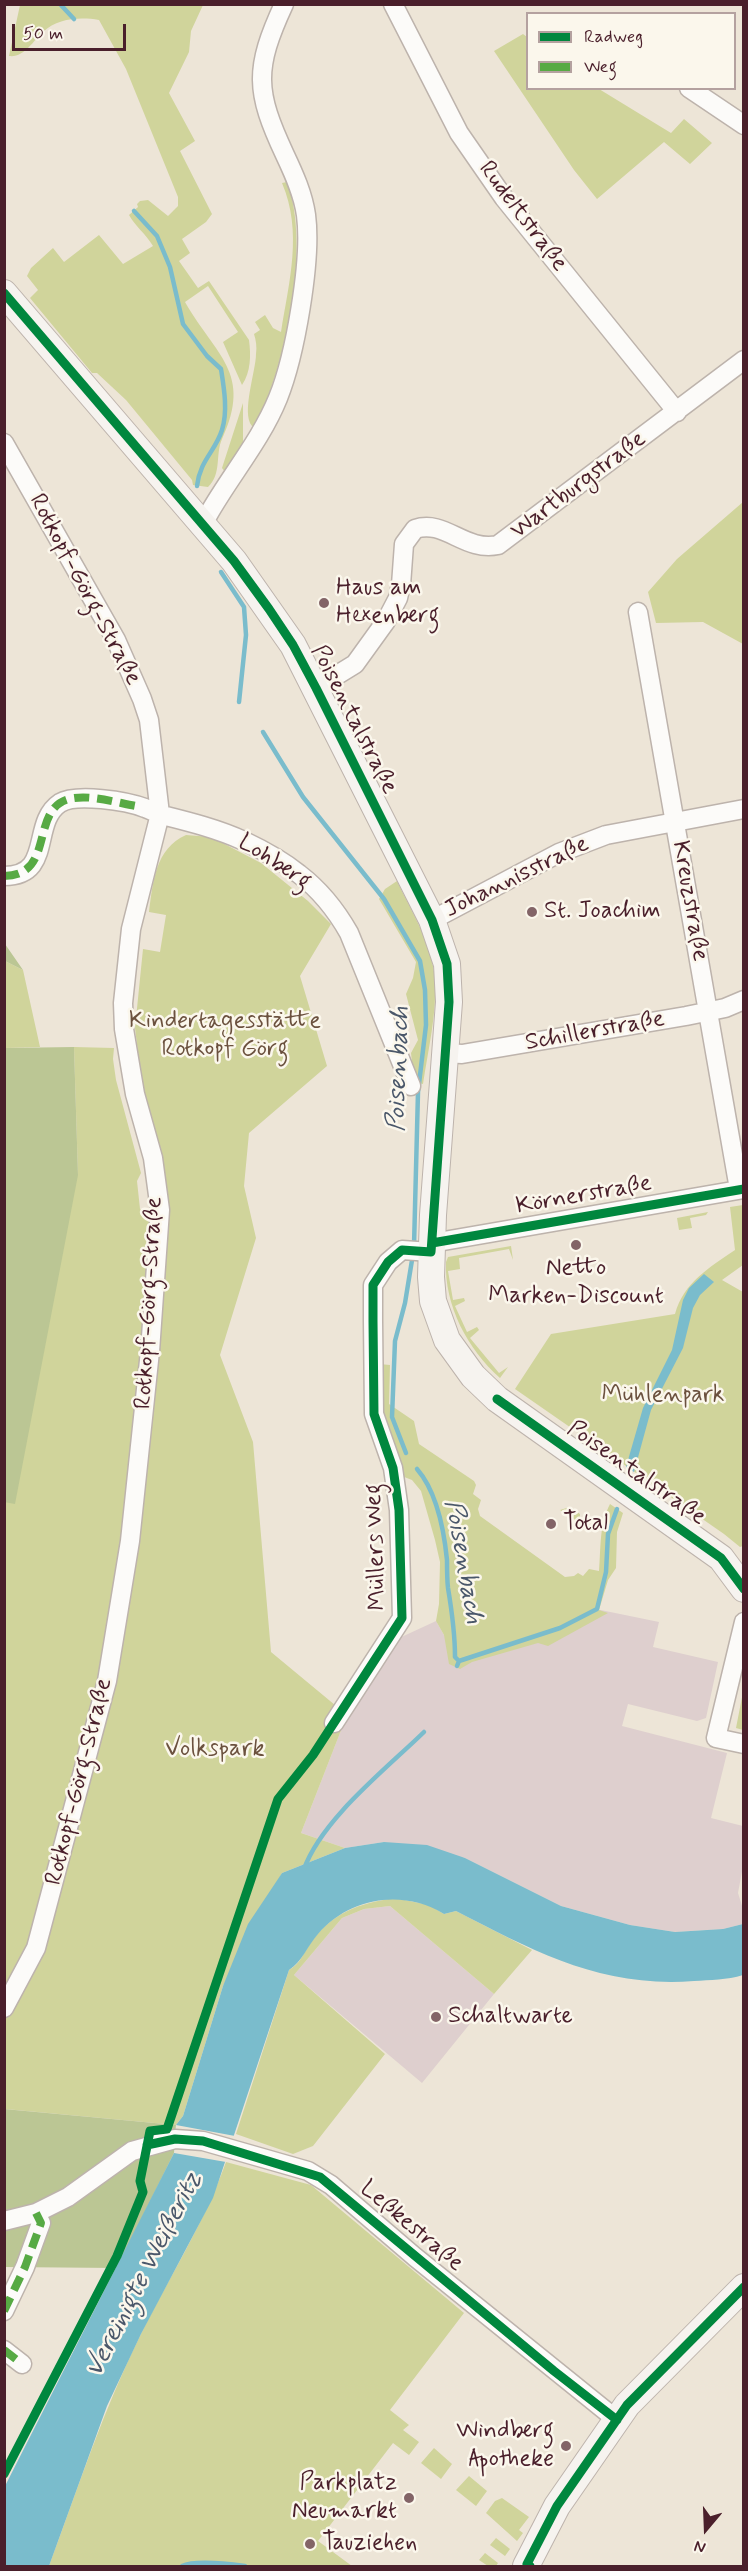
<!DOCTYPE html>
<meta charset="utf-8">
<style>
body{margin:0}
#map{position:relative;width:748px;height:2571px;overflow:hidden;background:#ede5d7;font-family:Mynerve,sans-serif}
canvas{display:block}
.frame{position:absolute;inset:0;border:6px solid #4a1f2b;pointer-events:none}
.legend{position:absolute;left:526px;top:12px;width:210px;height:78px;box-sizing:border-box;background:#fbf7ec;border:2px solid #b4a19f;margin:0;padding:8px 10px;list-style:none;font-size:18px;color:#4a1f2b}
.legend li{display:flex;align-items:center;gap:12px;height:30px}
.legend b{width:30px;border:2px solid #b4a19f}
.north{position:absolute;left:676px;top:2499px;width:60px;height:60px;-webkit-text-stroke:4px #fbf7ec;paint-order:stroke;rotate:199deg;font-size:16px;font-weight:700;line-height:24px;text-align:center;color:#4a1f2b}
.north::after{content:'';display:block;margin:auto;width:21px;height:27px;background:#4a1f2b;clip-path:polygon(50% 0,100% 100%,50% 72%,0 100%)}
.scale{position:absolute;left:12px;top:24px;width:114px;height:27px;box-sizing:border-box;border:3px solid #4a1f2b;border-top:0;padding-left:8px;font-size:18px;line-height:21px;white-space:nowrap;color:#4a1f2b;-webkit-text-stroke:4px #fbf7ec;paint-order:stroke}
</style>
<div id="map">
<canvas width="748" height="2571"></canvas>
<div class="frame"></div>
<ul class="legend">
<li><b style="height:8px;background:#00873e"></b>Radweg</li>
<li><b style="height:8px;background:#57aa44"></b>Weg</li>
</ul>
<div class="north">N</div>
<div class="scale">50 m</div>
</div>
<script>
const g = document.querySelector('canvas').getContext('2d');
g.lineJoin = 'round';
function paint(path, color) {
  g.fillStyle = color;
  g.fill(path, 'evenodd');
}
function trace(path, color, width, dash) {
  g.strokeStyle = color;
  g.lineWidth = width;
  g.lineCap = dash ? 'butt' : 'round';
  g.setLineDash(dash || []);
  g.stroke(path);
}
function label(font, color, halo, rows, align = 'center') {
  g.font = font + ' Mynerve,sans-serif';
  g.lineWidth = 5;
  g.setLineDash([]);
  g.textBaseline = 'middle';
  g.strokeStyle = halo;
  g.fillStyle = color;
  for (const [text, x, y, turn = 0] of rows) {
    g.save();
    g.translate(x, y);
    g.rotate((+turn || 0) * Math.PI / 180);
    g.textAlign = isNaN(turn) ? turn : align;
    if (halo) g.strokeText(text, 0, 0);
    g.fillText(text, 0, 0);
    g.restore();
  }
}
const industrial = new Path2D(`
 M586 1607 659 1622 653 1647 718 1662 706 1718 697 1721 628 1704 622 1726 727 1753 711 1818 743 1826V1866L738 1893 743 1909V1924L723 1929 675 1932 630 1925 561 1906 465 1858 384 1842 345 1848 301 1833 347 1715 395 1640 436 1621 444 1635Z
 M390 1906 494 1994 422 2083 294 1975 342 1918 364 1909Z`);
const green = new Path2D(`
 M20 5H203L191 31 189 52 169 93 195 141 180 151 212 214 206 222 182 239 190 253 179 261 198 288 209 281 249 340C251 355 251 372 242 385L223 342 238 332 208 286 185 302C216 356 253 373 222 439 215 455 222 474 208 487L193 485 192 480 126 400 97 373H92L30 298 38 290 27 276 31 268 53 248 64 262 99 235 123 264 153 246C146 234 135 226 129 215L138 207 137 204 140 201 148 200 168 216 178 206V197L126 69 99 20C80 17 58 18 43 32 33 41 24 58 9 56Z
 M523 34 527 37 528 88 599 89 671 133 684 119 712 143 690 164 664 142 597 199 574 170 494 51Z
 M287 182C311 245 286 367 255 426H252C241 413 256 371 256 354 257 347 256 340 254 334L260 330 255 322 265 315 273 328 281 332C289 282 303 232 282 183Z
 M243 403V443L225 472 222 468Z
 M743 502V644L703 622 656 623 648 592 677 559Z
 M186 835 211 837 261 863 308 901 331 924 300 976 327 1066 249 1133 244 1186 256 1238 220 1355 253 1442 271 1652 347 1715 301 1833 345 1848 282 1873 223 1986 183 2116 176 2125 5 2109 4 1156 78 1175 74 1047 114 1048 113 1059 116 1080 141 1173 137 1181 140 1209 166 1207 158 1141 143 1094 135 1028 143 949 160 952 166 915 149 912C153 882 155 849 186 835Z
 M397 881C412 912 432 944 435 979 437 1014 428 1050 423 1084L414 1082 411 1053 418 1040 406 994 413 978 416 962 379 899 385 889Z
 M5 961 23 970 40 1047 6 1048 5 1062Z
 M743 1205V1265L722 1280 743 1292V1546L740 1547 724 1534 515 1389 551 1334 675 1314C684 1282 709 1268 735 1250L730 1207Z
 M708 1212 706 1215 690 1218 692 1228 679 1230 677 1218Z
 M511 1246 513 1260 509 1249 459 1258 460 1269 448 1271 453 1300 464 1298 465 1301 455 1306 467 1332 477 1327 479 1330 470 1338 499 1373 508 1367 500 1378C468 1350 444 1305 446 1262L448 1257Z
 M379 1364 390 1365 389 1404 414 1421 419 1444 474 1481 476 1485 473 1494 481 1500 478 1509 480 1516 565 1577 574 1576 578 1573 583 1576 589 1569 599 1571C601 1548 599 1525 610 1504L623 1513 617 1532 616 1568 608 1580 599 1610 608 1613 548 1646 538 1643 472 1662 460 1669 449 1664 444 1635 436 1621 439 1604 440 1562 435 1540 421 1491 412 1480 399 1475 376 1412Z
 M570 1507 580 1514V1523L560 1510Z
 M743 1692V1730L736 1728Z
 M395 1898 429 1905 444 1914 456 1911 532 1950 494 1994 390 1906 364 1909 342 1918 294 1975 385 2054 313 2146 293 2154 236 2134 289 1970C300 1964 303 1954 310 1944 331 1913 359 1903 395 1898Z
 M226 2162 311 2185 464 2313 390 2410 409 2425 403 2430 419 2442 409 2455 393 2443 318 2541 352 2566H49C78 2488 104 2408 141 2334 170 2276 204 2223 226 2162Z
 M434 2448 452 2464 441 2479 421 2463Z
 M469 2476 487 2491 476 2506 456 2490Z
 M502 2498 529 2517 519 2530 523 2533 517 2541 486 2513 495 2501Z
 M496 2538 510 2549 505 2556 490 2545Z
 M485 2553 498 2563 496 2566H488L479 2560Z`);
const forest = new Path2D(`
 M5 944 23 970 5 961Z
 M74 1047 78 1175 15 1504 4 1502 6 1048Z
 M4 2109 176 2125 174 2153 117 2268 5 2267Z`);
const water = new Path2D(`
 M704 1274 714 1282 700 1295 693 1308 683 1348 651 1410 634 1472 626 1467 643 1408 672 1350 683 1300 689 1288Z
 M384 1842 427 1845 465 1858 561 1906 630 1925 675 1932 723 1929 743 1924V1975C727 1980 710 1980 694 1981 601 1988 536 1952 456 1911L444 1914C403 1889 350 1897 318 1934 308 1945 302 1962 289 1970L213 2198 141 2334 107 2406 49 2566H5L4 2488 174 2153 176 2125 183 2116 223 1986 248 1924 282 1873 345 1848Z`);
const pier = new Path2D(`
 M176 2125 235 2136 226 2162 174 2153Z`);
const stream = new Path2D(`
 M60 4 74 19
 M134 211 157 236 170 267 183 324 207 356 221 369C224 388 228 411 222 430 215 452 200 460 197 486
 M221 572 244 607 246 635 239 702
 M263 732 303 797 384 899 420 961 425 990 426 1025 418 1092 414 1246
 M406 1453 392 1417 395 1341 405 1303 413 1254
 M417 1469C437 1492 444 1530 447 1560 447 1569 447 1579 448 1588 452 1612 455 1633 455 1657L459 1661 457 1666
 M459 1661 560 1628 597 1609 606 1572 608 1534 617 1509
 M304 1869C322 1819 386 1769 424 1732
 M182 2566C195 2560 230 2564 245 2566`);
const street = new Path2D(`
 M393 4 459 133 504 198 677 412
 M689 88 744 125
 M4 443 116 640 142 699 149 720 160 814 131 929 123 1003 124 1029 135 1094 153 1158 160 1210 150 1351 130 1541 107 1681 36 1948 4 2008
 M200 521 208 515C230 476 261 440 278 398 295 356 312 260 306 215 303 194 294 174 285 155 255 91 254 69 284 4
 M638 612 739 1189
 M316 688 355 664 386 621 398 598 401 585 404 544 415 529C445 519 464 552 498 545L744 360
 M4 876C54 876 30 823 60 803 76 793 127 801 145 808 151 810 156 813 162 815 190 822 218 829 244 841 263 850 283 861 299 874 320 890 336 910 349 933L411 1086
 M432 920 559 853 606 835 744 809
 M445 1053 462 1054 686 1016 725 1008 744 1000
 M432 1243 744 1189
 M744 1622 716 1738 744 1744
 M334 1723 402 1618 399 1510 393 1468 374 1414 373 1321V1285L388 1262 402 1250 431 1252
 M4 2221 36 2213 68 2197 132 2151 175 2139 203 2141 308 2171 331 2185 415 2257 617 2420
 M4 2311 25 2267 41 2223 36 2213
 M4 2350 22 2364`);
const secondary = new Path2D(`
 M4 293 234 561 293 645 432 920 447 964 449 1002 433 1215 431 1277 433 1301 447 1340 473 1376 497 1399 721 1558 744 1589
 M526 2566 557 2506 627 2405 744 2287`);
const quiet = new Path2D(`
 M4 876C58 876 27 804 74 798 95 795 121 804 142 807
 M4 2311 25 2267 41 2223 36 2213
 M4 2350 22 2364`);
const cycleway = new Path2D(`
 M4 293 234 561 269 609 293 645 316 688 432 920 447 964 449 1002 431 1252 402 1250 388 1262 373 1285V1321L374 1414 393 1468 399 1510 402 1618 313 1755 278 1799 167 2129 150 2131 140 2181 143 2192 117 2256 4 2474
 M432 1243 744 1189
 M497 1399 721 1558 744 1589
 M147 2145 175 2139 203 2141 320 2177 554 2371 617 2420
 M530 2566 527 2564 557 2506 627 2405 744 2287`);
const markers = [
 [324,603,6,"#836467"],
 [532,912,6,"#836467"],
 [576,1245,6,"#836467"],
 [551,1524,6,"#836467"],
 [436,2017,6,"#836467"],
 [566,2446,6,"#836467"],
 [409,2498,6,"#836467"],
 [310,2544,6,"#836467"]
];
const streetNames = [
 ["Rudeltstraße",522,217,53],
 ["Wartburgstraße",579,486,-37],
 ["Rotkopf-Görg-Straße",84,590,62],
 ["Poisentalstraße",353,720,63],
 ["Lohberg",274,863,33],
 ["Johannisstraße",517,878,-26],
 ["Kreuzstraße",689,901,80],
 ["Schillerstraße",595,1032,-10],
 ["Körnerstraße",584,1196,-10],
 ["Rotkopf-Görg-Straße",150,1303,-87],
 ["Poisentalstraße",636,1474,35],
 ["Müllers Weg",377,1547,-92],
 ["Rotkopf-Görg-Straße",80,1782,-76],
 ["Leßkestraße",411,2227,40]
];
const poiNames = [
 ["Haus am",336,589],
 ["Hexenberg",336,617],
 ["St. Joachim",544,912],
 ["Netto",576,1269,"center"],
 ["Marken-Discount",576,1297,"center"],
 ["Total",563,1524],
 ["Schaltwarte",448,2017],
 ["Windberg",554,2432,"right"],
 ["Apotheke",554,2460,"right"],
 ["Parkplatz",397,2484,"right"],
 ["Neumarkt",397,2512,"right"],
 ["Tauziehen",322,2544]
];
const parkNames = [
 ["Kindertagesstätte",225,1022],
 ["Rotkopf Görg",225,1050],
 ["Mühlenpark",663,1396],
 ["Volkspark",215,1750]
];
const waterNames = [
 ["Poisenbach",400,1069,-88],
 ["Poisenbach",462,1562,80],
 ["Vereinigte Weißeritz",145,2275,-63]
];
paint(industrial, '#decfce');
paint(green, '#d0d49b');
paint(forest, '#bbc694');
paint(water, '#7abccc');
paint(pier, '#ede5d7');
trace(stream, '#7abccc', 4.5);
trace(street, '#bdb3ac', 21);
trace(secondary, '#bdb3ac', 28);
trace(street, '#fcfbf9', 18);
trace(secondary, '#f6f3ef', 26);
trace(quiet, '#57aa44', 8, [15, 8]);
trace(cycleway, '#00873e', 9);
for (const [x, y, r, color] of markers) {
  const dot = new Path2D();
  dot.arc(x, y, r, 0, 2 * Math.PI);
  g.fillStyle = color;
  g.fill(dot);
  trace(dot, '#fbf7ec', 2);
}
label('24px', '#4a1f2b', '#fbf7ec', streetNames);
label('24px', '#4a1f2b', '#fbf7ec', poiNames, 'left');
label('24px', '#6b513e', '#fbf7ec', parkNames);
label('italic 26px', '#4a576a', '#fbf7ec', waterNames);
</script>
